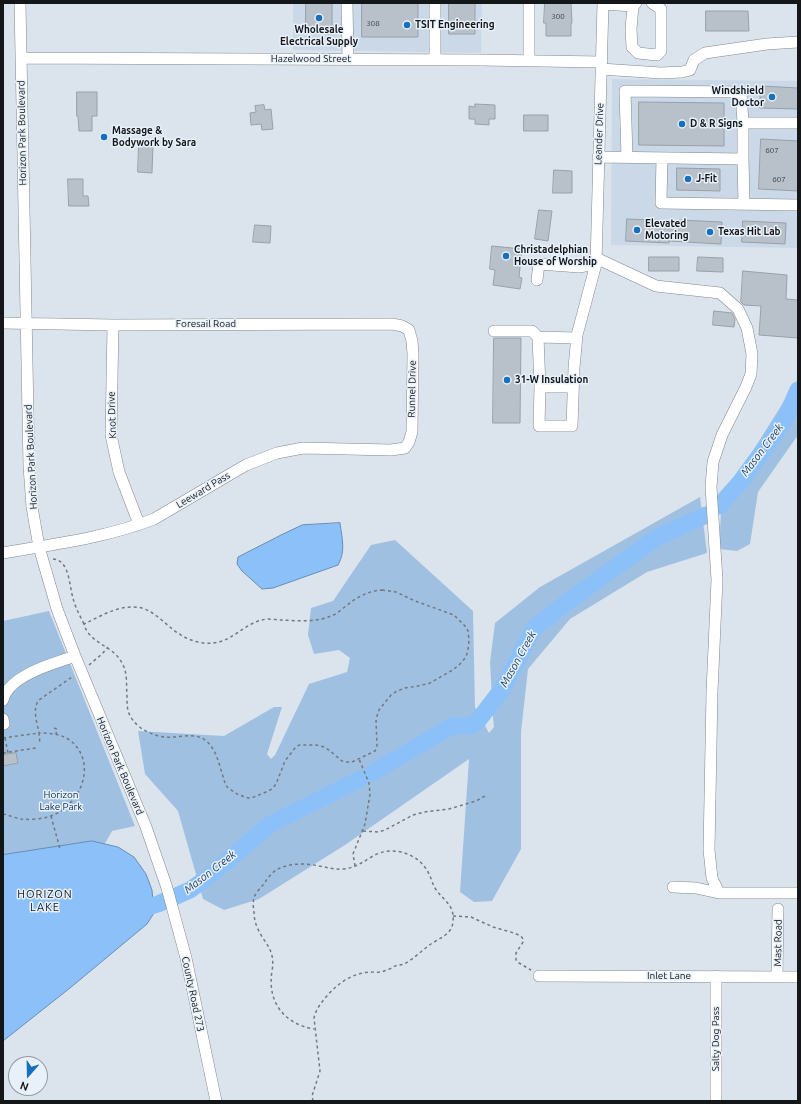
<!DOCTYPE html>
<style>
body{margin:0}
#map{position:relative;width:801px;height:1104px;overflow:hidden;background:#dbe4ed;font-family:Ubuntu,sans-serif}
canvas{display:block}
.frame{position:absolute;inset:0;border:4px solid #14171a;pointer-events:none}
.north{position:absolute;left:8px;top:1056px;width:40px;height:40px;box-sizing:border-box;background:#e8f1fa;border:1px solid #939aa0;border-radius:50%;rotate:200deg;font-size:11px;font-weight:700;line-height:16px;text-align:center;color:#14171a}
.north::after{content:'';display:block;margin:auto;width:14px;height:18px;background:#1770bd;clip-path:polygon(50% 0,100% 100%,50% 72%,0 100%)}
</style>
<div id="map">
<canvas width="801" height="1104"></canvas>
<div class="frame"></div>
<div class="north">N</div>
</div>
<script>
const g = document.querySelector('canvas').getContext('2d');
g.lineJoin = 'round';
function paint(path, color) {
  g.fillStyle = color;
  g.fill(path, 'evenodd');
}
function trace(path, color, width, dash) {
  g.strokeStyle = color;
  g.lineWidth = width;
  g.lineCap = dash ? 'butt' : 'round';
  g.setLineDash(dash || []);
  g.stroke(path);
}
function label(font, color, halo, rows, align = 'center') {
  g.font = font + ' Ubuntu,sans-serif';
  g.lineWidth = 3;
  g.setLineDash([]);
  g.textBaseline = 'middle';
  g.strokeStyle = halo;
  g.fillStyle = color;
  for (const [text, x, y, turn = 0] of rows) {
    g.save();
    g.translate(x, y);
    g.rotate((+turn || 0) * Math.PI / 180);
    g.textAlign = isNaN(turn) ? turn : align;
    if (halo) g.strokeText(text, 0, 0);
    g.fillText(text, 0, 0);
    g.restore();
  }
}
const built = new Path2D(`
 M293 3H482L481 53 293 50Z
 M612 79 798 81V248L611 245Z`);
const green = new Path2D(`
 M798 379V435L758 492 750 544 737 551 719 549 722 494 749 457Z
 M700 497 707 553 647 572 570 619 528 669 521 732V849L492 901 474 902 460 892 469 759 345 845 259 899 224 910 203 899 178 811 145 774 138 731 224 736 274 707H282L267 754 271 759 275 755 309 684 347 672 350 658 339 650 314 654 308 635 311 608 333 601 371 545 395 540 473 611 475 707 489 733 494 727 493 718 490 662 495 623 540 587Z
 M49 611 135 826 112 831 98 856 3 883V621Z`);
const water = new Path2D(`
 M340 523C342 539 346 551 338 565L273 588 262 589 242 571 237 564 238 557 281 535 302 525Z
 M92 841 118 847 134 857 146 874 152 890 154 913 147 924 70 988 3 1041V855Z`);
const river = new Path2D(`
 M719 506 741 481 766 447 785 419 798 390
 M372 773 452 726H470L477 722 503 688 534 628 570 600 656 538 706 515
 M132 912 158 904 190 890 212 874 269 825 360 779`);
const building = new Path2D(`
 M306 3H332V34L306 33Z
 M362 3H418V37H362Z
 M449 3H475V34H449Z
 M545 3H571L572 23H571V36H546V23H544Z
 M706 11H748L749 31H706Z
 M761 86 798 88V109L760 108Z
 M77 92H97V116H92V131H79L78 116H77Z
 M639 102 724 103V146L639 145Z
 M475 104 495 105V119H489V125L475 124V119H469V106L475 107Z
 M264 105 265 110 271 109 273 129 262 130 261 124 251 125 250 113 256 112 255 106Z
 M524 115H548V131H524Z
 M761 139 798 141V191L759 189Z
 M139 144 153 145 152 173 138 172Z
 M677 168 720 169V191L677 190Z
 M554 170 572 171V193H553Z
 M68 179H83V196H88L89 206H69Z
 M539 210 552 211 548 241 535 239Z
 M627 219 679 221V220L722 222 721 244 669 241V243L626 241Z
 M743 221 786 223 785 244 742 242Z
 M255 225 271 226 270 243 253 242Z
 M492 246 522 249 519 277 522 278 520 289 493 285 495 270 490 269Z
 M649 257H679V271H649Z
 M698 257 723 258V272L697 271Z
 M743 271 787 275 786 299 798 300V338L759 335 761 306 744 305 741 302Z
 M714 311 732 313 735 319 734 327 713 325Z
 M494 338H521L520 423H493Z
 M16 753 18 763 3 766V755Z`);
const path = new Path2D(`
 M53 559C70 560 69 586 73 598 75 607 80 616 84 624
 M382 590 396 592 415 601 454 615 466 627 468 631 469 640 468 650 466 657 459 665 451 671 430 683 418 686 405 688 397 691 391 695 379 710 377 716 376 721 377 746 375 751 352 762H346L342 761 329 750 324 747 316 745H299L295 748 285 761 276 784 272 789 266 792 254 797 249 798 245 797 237 794 227 787 225 783C219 766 216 739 195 736 184 735 174 738 164 737 149 735 133 726 128 711 127 706 127 701 127 696 126 685 128 673 122 663 115 649 100 646 90 635 87 632 85 628 84 624 99 617 115 607 132 607 153 606 165 626 181 635 190 641 202 644 213 643 233 641 244 624 262 620 268 618 276 620 283 620 298 621 317 622 331 616 337 614 342 609 346 606 357 597 368 591 382 590Z
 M89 665 102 654 108 647
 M54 728 57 729 56 734
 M3 738 39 733 40 744
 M5 738 8 753
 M3 753 36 748
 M3 814C9 815 15 818 21 819 29 820 40 819 48 817 79 808 99 765 71 741 62 734 50 733 39 733 37 723 32 708 39 700L72 677
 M51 816 60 849
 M363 831 378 832 385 830 413 815 424 812 449 809 476 801 485 796
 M355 866 353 854 365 824 370 794 369 783 359 759
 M453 916 471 917 493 927 514 933 521 936 523 939V942L516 953V960L519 963 531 970
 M313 1101 312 1096 320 1071 314 1018C316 1009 321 1003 326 997 338 983 351 974 369 972 374 972 379 973 384 971 388 970 392 968 395 966 398 965 401 965 404 964 414 959 422 950 431 944 440 938 452 934 453 922 455 904 443 901 435 888 432 883 431 877 428 872 418 853 392 845 373 856 363 862 355 868 343 869 334 870 327 867 319 866 306 863 290 863 278 869 272 872 267 879 263 885 260 888 256 893 254 897 253 902 253 907 254 912 254 917 255 922 257 927 264 944 276 949 272 971 267 1002 284 1024 314 1029`);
const minor = new Path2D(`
 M20 3 29 466 32 507 39 547 57 609 75 656 146 827 167 888 186 958 216 1101
 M347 3 348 59
 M529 3V61
 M636 3 633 6 631 29 632 47 638 53 657 55 661 51V9L652 3
 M603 4 633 6
 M21 58 481 60 601 62
 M435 60V3
 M601 69 661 73 682 72 690 70 694 60 705 53 767 44 798 42
 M743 123H798
 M598 157 743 159V123L741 92 625 91 627 157
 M662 158 661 203 798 205
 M743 159 744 204
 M596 258 656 286 720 293 738 309 747 328 752 354 751 374 746 387 722 435 713 462 711 487 717 580 712 692 709 850 712 878 719 893
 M537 280 539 264 579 267 596 264
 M3 323 113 325 392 324 402 326 409 330 412 341 413 354 412 432 409 442 405 448 391 450 303 448 277 453 246 465 154 519C105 538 54 544 3 553
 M113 325 111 435 119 472 139 524
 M494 331H532L538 337
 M576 338 538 337 540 387 539 426H572L574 368 577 335 596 264 603 3
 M540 387H573
 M3 700C9 675 53 664 75 656
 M3 719 4 724
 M673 887 696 888 719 893H798
 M539 976 798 977
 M716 976V1101
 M777 977 778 909`);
const markers = [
 [319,18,4,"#1770bd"],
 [407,25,4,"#1770bd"],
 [772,97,4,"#1770bd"],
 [682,124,4,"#1770bd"],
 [104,137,4,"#1770bd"],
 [688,179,4,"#1770bd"],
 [637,230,4,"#1770bd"],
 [710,232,4,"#1770bd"],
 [506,256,4,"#1770bd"],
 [507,380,4,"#1770bd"]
];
const numberNames = [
 ["300",558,16],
 ["308",373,23],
 ["607",772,150],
 ["607",779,179]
];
const poiNames = [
 ["TSIT Engineering",415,25],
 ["Wholesale",319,30,"center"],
 ["Electrical Supply",319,42,"center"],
 ["Windshield",764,91,"right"],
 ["Doctor",764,103,"right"],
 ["D & R Signs",690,124],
 ["Massage &",112,131],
 ["Bodywork by Sara",112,143],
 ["J-Fit",696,179],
 ["Elevated",645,224],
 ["Motoring",645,236],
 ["Texas Hit Lab",718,232],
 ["Christadelphian",514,250],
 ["House of Worship",514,262],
 ["31-W Insulation",515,380]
];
const streetNames = [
 ["Hazelwood Street",311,59],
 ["Horizon Park Boulevard",22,133,-91],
 ["Leander Drive",599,134,-88],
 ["Foresail Road",206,324],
 ["Runnel Drive",412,389,-89],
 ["Knot Drive",112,415,-92],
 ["Horizon Park Boulevard",31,457,-93],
 ["Leeward Pass",203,490,-31],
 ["Horizon Park Boulevard",120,766,67],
 ["Mast Road",778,943,-89],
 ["Inlet Lane",669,976],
 ["County Road 273",193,994,78],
 ["Salty Dog Pass",716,1039,-90]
];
const parkNames = [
 ["Horizon",61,795],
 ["Lake Park",61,807]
];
const waterNames = [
 ["Mason Creek",762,450,-53],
 ["Mason Creek",518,659,-61],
 ["Mason Creek",210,872,-38]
];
const neighbourhoodNames = [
 ["HORIZON",45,894],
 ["LAKE",45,907]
];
paint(built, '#cad8e7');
paint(green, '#a0c0e2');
paint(water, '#8bc0f9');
trace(water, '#678db6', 1);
trace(river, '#8bc0f9', 17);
paint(building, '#b8c0c9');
trace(building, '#98a0a9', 1);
trace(minor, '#808890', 12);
trace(path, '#72787e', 1.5, [3, 3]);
trace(minor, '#fff', 11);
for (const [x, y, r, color] of markers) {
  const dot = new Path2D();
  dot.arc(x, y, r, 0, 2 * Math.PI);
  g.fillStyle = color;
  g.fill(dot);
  trace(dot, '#e8f1fa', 1.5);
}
label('8px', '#3d4146', null, numberNames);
label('bold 10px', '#14171a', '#e8f1fa', poiNames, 'left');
label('10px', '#14171a', '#e8f1fa', streetNames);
label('10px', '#052c50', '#e8f1fa', parkNames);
label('italic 11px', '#153a5f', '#e8f1fa', waterNames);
g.letterSpacing = '1px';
label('11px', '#14171a', '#e8f1fa', neighbourhoodNames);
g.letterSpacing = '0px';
</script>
